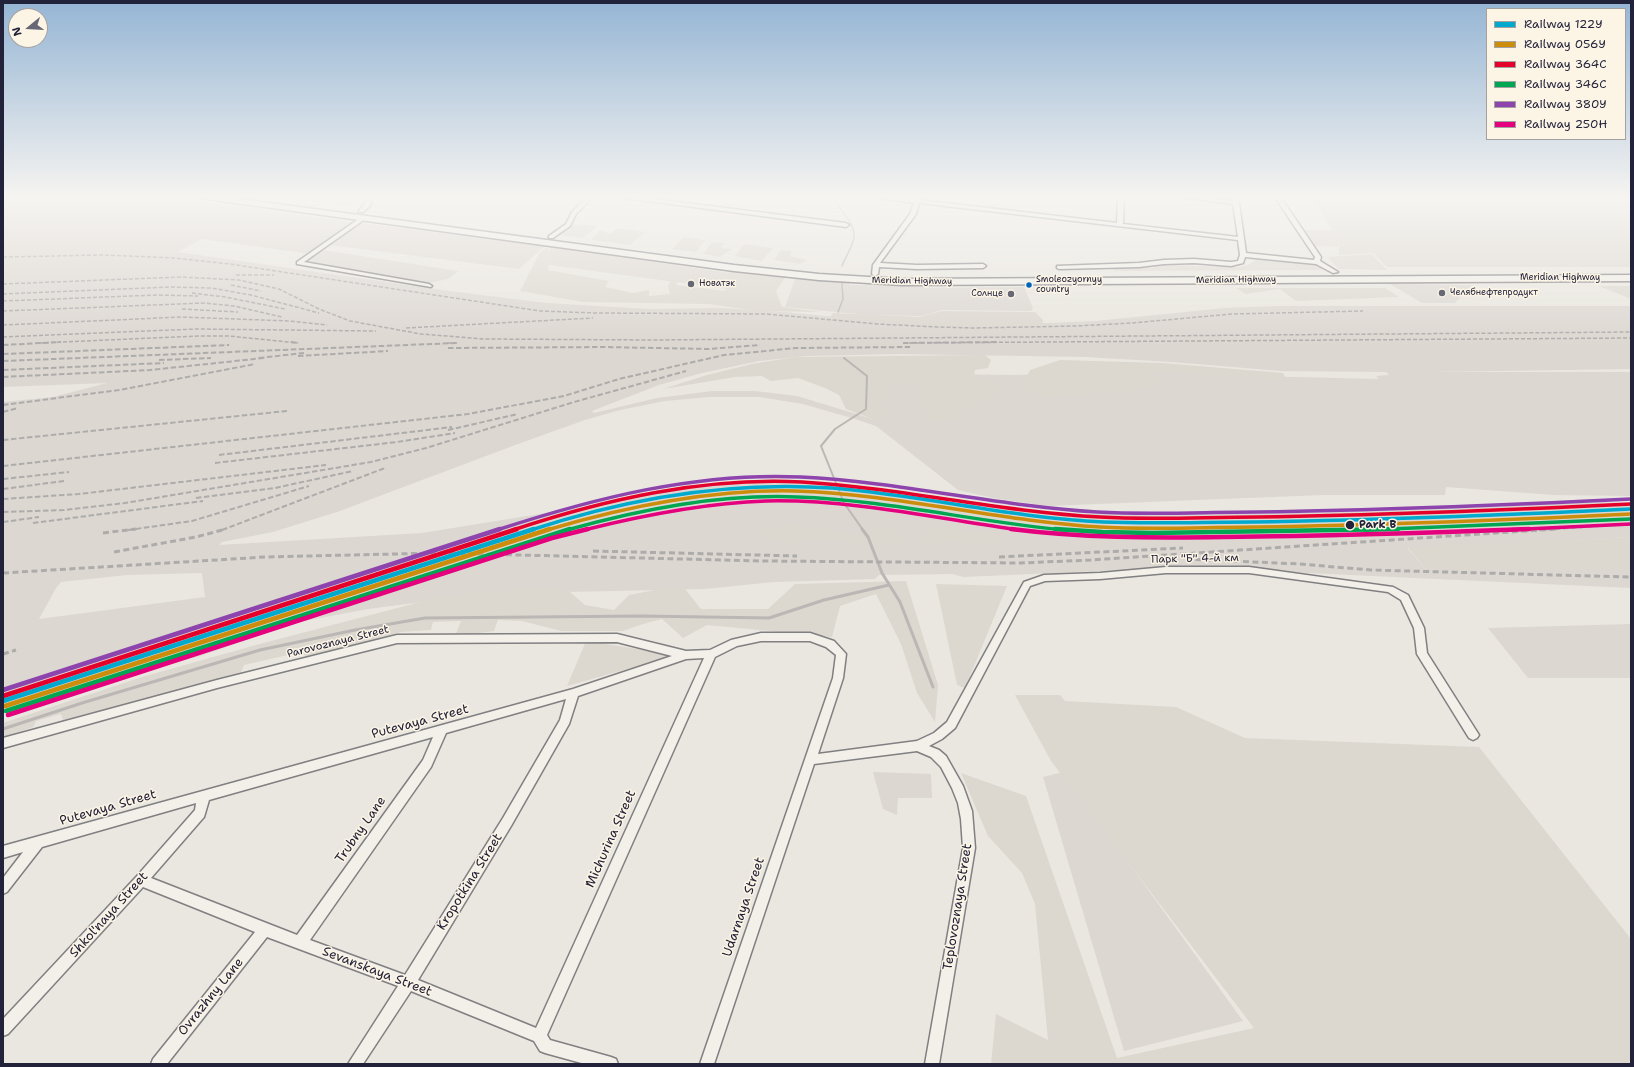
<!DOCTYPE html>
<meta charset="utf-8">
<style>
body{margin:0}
#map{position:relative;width:1634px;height:1067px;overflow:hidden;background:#eae7e0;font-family:"Shantell Sans",sans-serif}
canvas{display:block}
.frame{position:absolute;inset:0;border:4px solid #22223b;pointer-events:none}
.legend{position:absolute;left:1486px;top:8px;width:140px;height:132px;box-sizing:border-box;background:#fcf5e5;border:1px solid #a5a1a1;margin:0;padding:5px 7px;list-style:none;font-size:12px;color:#22223b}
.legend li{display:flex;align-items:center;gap:8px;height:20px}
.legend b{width:20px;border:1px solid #a5a1a1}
.north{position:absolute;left:8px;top:8px;width:40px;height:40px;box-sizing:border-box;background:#fcf5e5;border:1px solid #a5a1a1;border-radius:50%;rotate:252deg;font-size:11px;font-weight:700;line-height:16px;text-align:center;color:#22223b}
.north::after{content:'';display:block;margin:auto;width:14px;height:18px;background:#686775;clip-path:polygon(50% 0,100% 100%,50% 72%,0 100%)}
</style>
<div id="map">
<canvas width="1634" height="1067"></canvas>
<div class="frame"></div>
<ul class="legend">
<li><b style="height:5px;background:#00a9ce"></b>Railway 122У</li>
<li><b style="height:5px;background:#cc8c0c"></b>Railway 056У</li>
<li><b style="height:5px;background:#e4002b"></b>Railway 364С</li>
<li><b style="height:5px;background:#00a651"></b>Railway 346С</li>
<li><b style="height:5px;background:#8e44ad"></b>Railway 380У</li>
<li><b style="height:5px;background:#e5007d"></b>Railway 250Н</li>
</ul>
<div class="north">N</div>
</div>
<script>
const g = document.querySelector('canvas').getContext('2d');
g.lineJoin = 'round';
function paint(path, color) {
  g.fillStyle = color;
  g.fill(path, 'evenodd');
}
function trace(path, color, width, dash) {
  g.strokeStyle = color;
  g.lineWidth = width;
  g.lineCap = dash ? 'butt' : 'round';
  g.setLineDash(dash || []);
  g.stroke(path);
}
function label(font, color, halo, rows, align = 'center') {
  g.font = font + ' "Shantell Sans",sans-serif';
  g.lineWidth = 3;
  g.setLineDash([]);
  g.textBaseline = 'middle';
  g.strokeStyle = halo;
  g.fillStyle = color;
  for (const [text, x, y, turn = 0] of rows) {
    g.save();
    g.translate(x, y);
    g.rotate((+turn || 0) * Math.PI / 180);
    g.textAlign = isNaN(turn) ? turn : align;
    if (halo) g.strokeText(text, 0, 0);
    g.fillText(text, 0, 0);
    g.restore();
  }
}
const built = new Path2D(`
 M3 196H158L355 222 310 254 202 239 178 252 449 291 547 303 650 309 723 308 784 312 857 319 1022 324 1096 321 1224 308 1277 306H1631V369L1430 372H1631V496L1554 495 1446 487 1445 495H1323L1047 506 993 498 958 490 876 426 855 419 803 404 759 397H709L665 401 620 410 585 420 518 444 337 512 273 532 222 542 219 545 422 533 583 507 648 493 702 485 770 479 826 482 927 496 1011 510 1087 514H1272L1573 501 1631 503V537L1407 548 1426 569H1631V588L1221 569 1171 568 963 577 953 574 879 575 875 579 774 582 705 589 519 593 453 598 368 609 299 622 197 657 151 669 67 696 12 707 3 710V402L53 397 107 383 3 387ZM900 354 1085 357 1172 362 1281 371 1386 372 1389 375 1376 376 1379 379 1255 376 1155 371 1010 375 947 374 874 377 876 420 797 396 755 391H712L681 395 657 398 594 413 592 411 659 385 702 373 759 361 806 356ZM202 573 205 597 39 619 56 588 61 582 127 575Z
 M361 223 545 246 519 269 329 245Z
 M1304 230H1332L1338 239V247L1315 246Z
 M550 247 744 275 735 290 549 265Z
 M323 250 458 271 448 279 428 283 304 263Z
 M1372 254 1387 270 1339 269 1327 257Z
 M795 279 849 283 850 285 924 286 925 288 1024 287 1033 308 1031 311 942 310 922 316 868 315 785 307Z
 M1390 284 1472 285 1455 303H1422Z
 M1631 624V678H1528L1488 628Z
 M873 772 931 774 932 798H898L897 815 883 809Z
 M1063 772 1243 1021 1124 1051 1043 777Z`);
const green = new Path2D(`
 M336 196 339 202H365L348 206 278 197Z
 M1310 196H1631V267H1387L1373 253 1339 255 1338 239Z
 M574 224 598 226 583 238 560 235Z
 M618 228 645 232 630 245 591 240 600 230 610 234Z
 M683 237 705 240 696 252 672 249Z
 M712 242 724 243 721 248 732 249 720 257 703 254Z
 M744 244 773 248 762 261 735 256Z
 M548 247 550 256 548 270 609 281 605 287 633 293 649 290V296L670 294 668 286 674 273 677 285 725 291 729 271 785 278 776 291 782 307 821 312 758 311 708 304 583 302 520 291 540 252Z
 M781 250 792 251 790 256 807 260 800 264 774 260Z
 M1258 259 1311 263 1323 267 1321 270 1115 271 1112 268H1152L1163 265 1237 267 1248 265Z
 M1599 286H1631V299Z
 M1236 288H1385L1399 297 1296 301 1280 289 1246 294Z
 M942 311 1035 312 1043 320V325L952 326 891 323 830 317 833 313 920 317Z
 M985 355 991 360 988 368 975 370 974 377 1001 387 954 420 930 423 921 406 925 382 888 385 883 403 886 417 878 421 846 409 839 395 825 388 798 378 771 381 762 376 735 377 663 389 707 375 752 364 795 357Z
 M1060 360 1162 363 1283 373 1286 379 1156 372 1157 388 1034 399 1021 389 1030 370Z
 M871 520 906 536 910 547 857 544 821 538 790 546 782 539 763 542 755 538 758 529 801 524 859 536Z
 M952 528 972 533 998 529 997 543H965L947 541 937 547 923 546 920 536 927 530Z
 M1631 537V569H1426L1407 547Z
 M906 581 938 685 935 722 917 693 901 644 876 594 840 606 832 637 707 625 683 638 662 619 643 624 623 631H561L522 621 498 620 494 631 455 636 461 621 433 622 431 630 401 632 308 658 301 652 244 665 240 675 63 720 61 714 36 721 33 727 3 738V723L142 677 256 645 443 596 563 586 585 605 614 610 629 595 682 585 701 609H768L795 584Z
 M936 584 1007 586 965 688 957 685Z
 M586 641 677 655 567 686Z
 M1015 695H1060L1065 701 1176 707 1245 738 1479 747 1631 939V1062L1627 1064H991L996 1014 1048 1040 1035 904 1022 873 988 836 961 773 1026 796 1117 1058 1254 1028 1051 761Z`);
const streamFar2 = new Path2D(`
 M833 196C838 210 855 221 854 237 853 247 845 257 842 266
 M838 312 843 299 842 283`);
const streamFar1 = new Path2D(`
 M844 358 867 376 866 409 835 429 821 446 844 503 863 530`);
const stream = new Path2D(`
 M862 529 868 537 882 573 900 602 933 687
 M3 729 82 703 260 650 355 630 425 618 642 616 769 618 824 600 889 585`);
const minor = new Path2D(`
 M366 196H372L371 205 363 212H359V210L365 204Z
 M588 196H594L576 214 570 226 553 238H549V236L566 224 572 212Z
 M609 196H629L846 223 849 225 846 227Z
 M867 196H887L914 199 916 196H920V200L1117 223 1118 196H1124L1123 224 1238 237 1233 204 1170 196H1191L1233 201 1232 196H1238L1246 253 1314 260 1315 257 1274 196H1280L1321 257 1320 261 1338 272 1333 273 1316 264 1245 257 1243 263 1231 266 1194 263 1164 264 1139 267 1059 269 1057 268V266L1139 263 1164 260 1194 259 1231 262 1238 261 1240 255 1238 240 919 203 916 214 880 263 917 265 983 264 986 266 983 268 917 269 879 267 878 274 875 276 872 274 873 265 910 214 914 203Z
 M363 216 365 217V219L304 262 429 284 432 286 431 287 297 264V262Z
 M1166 567H1249L1393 587 1408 595 1424 628 1427 653 1479 735 1477 738 1473 740 1469 738 1417 654 1414 628 1401 600 1388 592 1249 573H1166L1100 579 1045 581 1030 586 955 728 942 739 929 746 939 750 946 756 963 786 972 811 975 848 939 1064H925L963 848 961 819 958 803 952 788 941 767 931 757 917 751 814 764 714 1064H700L833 678 836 655 826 647 810 641H761L737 646 715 657 547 1035 550 1040 611 1057 616 1059 618 1064H585L545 1053 540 1051 534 1041 411 991 363 1064H348L398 986 267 937 167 1064H151L153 1059 255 932 143 887 8 1034 3 1036V1019L137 876 195 810 196 803 42 847 7 892 3 894V878L23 852 3 858V846L573 689 672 656 617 642 397 643 217 688 3 748V738L217 680 397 635 617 634 686 651 710 650 731 640 761 633H810L834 641 846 654 843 678 818 754 917 741 934 733 947 722 1024 582 1044 575 1100 573ZM704 658 536 1028 418 980 511 826 569 724 578 696 686 659ZM566 699 560 720 503 818 405 975 310 940 431 767 446 733ZM433 737 423 760 297 935 151 878 204 817 209 800Z`);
const major = new Path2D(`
 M195 196H217L734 265 819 274 902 279 1631 275V281L902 285 819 280 734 271 198 198Z`);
const railFar2 = new Path2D(`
 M3 257 102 255 174 258 230 264 540 311 596 313 766 314 878 324 937 327 974 328 1076 326 1132 323 1232 314 1363 311
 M236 275H274
 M3 284 181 277 239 280 279 289 319 309 350 321 421 334 484 339 653 340 1631 332
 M231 285 261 291
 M192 293 225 297 285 309
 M3 294 170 287 211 288 251 295 319 313
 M3 301 157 295 198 296
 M182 309 238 312
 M3 311 204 303 234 306 282 317
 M3 325 182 317 289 321 327 325
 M406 328 593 318
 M3 337 196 329 376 331
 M39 343 198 336H229L298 343
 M447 343H457
 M903 343 1631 338`);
const railFar1 = new Path2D(`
 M291 342 298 343
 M903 343 999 342
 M3 345 61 342
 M448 348 604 347 708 349 760 345
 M3 354 229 345
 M298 356 388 351
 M259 358 304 353
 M159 360 211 358
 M3 361 457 343
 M3 370 164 363
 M3 377 150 370 264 358
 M3 405 119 390 255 364
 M3 412 18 408
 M448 430 518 414
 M3 440 287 411
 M219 455 452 427
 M215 463 397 442 455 433
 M3 466 468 414 564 396 619 379 724 355 796 348 910 347
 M3 479 69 472
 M3 489 64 481
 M196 498 275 488 353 471
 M3 499 79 494 326 465
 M3 512 64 510 125 503 371 462 426 448 574 402 686 371
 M3 522 39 517
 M33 523 203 501
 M128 530 192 521 309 486
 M222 530 385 468
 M1539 530 1631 524`);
const rail = new Path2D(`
 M103 533 136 529
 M593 551 797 556
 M114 552 196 537 226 529
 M999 557 1183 548
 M1186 559 1300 564 1371 570 1631 577
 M3 573 265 557 437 553 763 561 1020 563 1091 560 1556 529
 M3 654 16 650`);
const rail1Far1 = new Path2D(`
 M531 530C628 498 730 481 832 488 923 495 1011 518 1103 522 1152 524 1203 522 1253 522 1379 520 1505 515 1631 509`);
const rail1 = new Path2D(`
 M3 701 534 529`);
const rail2Far1 = new Path2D(`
 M547 530C628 506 711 489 795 491 898 494 998 521 1100 527 1153 530 1206 527 1259 527 1383 525 1507 520 1631 514`);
const rail2 = new Path2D(`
 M5 706 550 529`);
const rail3Far1 = new Path2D(`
 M513 530C606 499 704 477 802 482 902 488 1000 512 1100 517 1152 520 1205 517 1258 517 1382 515 1507 510 1631 504`);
const rail3 = new Path2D(`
 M3 696 517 529`);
const rail4Far1 = new Path2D(`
 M567 530C642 509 719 494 797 497 887 500 976 522 1065 530
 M1365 530 1631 519`);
const rail4 = new Path2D(`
 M1055 529 1102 532 1153 533 1398 529
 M6 711 570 529`);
const rail5Far1 = new Path2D(`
 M497 530C595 498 697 472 801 477 900 482 998 506 1097 512 1151 515 1205 512 1258 512 1382 510 1507 505 1631 499`);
const rail5 = new Path2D(`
 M3 690 500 529`);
const rail6Far1 = new Path2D(`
 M584 530C644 515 704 503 766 501 850 499 935 518 1019 530
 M1505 530 1631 524`);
const rail6 = new Path2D(`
 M1011 529C1082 538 1152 538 1223 537 1325 536 1427 533 1529 529
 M8 715 552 538 588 529`);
const markers = [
 [691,284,4,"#686775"],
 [1029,285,3.5,"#0065bd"],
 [1442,293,4,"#686775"],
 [1011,294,4,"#686775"],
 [1350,525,5,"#22223b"]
];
const farStreetnames = [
 ["Meridian Highway",1560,278],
 ["Meridian Highway",1236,280,-1],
 ["Meridian Highway",912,281,1]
];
const farBusnames = [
 ["Smoleozyornyy",1036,280],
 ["country",1036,290]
];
const farPoinames = [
 ["Новатэк",699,284],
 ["Челябнефтепродукт",1450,293],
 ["Солнце",1003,294,"right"]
];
const stopNames = [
 ["Park B",1359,525]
];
const streetNames = [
 ["Парк \"Б\" 4-й км",1195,559,-1],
 ["Parovoznaya Street",338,642,-14]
];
const nearStreetnames = [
 ["Putevaya Street",420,722,-15],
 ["Putevaya Street",108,808,-16],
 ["Trubny Lane",361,830,-55],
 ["Michurina Street",611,839,-66],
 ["Kropotkina Street",470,882,-58],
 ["Udarnaya Street",744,907,-71],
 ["Teplovoznaya Street",958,907,-81],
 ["Shkol'naya Street",109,915,-48],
 ["Sevanskaya Street",377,972,21],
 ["Ovrazhny Lane",211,997,-51]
];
paint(built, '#dcd7d1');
paint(green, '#dcd8d0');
trace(streamFar2, '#bab7b5', 1.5);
trace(streamFar1, '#bab7b5', 2);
trace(stream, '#bab7b5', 3);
trace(minor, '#807f81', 3);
trace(major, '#807f81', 3);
paint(minor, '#f3f0ea');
paint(major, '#f3f0ea');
trace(railFar2, '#aeacab', 1.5, [4, 2]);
trace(railFar1, '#aeacab', 2, [5.5, 2.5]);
trace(rail, '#aeacab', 3, [6, 3.5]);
trace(rail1Far1, '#00a9ce', 3.5);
trace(rail1, '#00a9ce', 4.5);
trace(rail2Far1, '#cc8c0c', 3.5);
trace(rail2, '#cc8c0c', 4.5);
trace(rail3Far1, '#e4002b', 3.5);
trace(rail3, '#e4002b', 4.5);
trace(rail4Far1, '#00a651', 3.5);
trace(rail4, '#00a651', 4.5);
trace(rail5Far1, '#8e44ad', 3.5);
trace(rail5, '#8e44ad', 4.5);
trace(rail6Far1, '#e5007d', 3.5);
trace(rail6, '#e5007d', 4.5);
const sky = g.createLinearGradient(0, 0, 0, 346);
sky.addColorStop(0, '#95b5d4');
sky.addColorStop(0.57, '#f6f4f1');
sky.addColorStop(1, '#f6f4f100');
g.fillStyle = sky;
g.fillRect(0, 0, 1634, 346);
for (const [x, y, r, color] of markers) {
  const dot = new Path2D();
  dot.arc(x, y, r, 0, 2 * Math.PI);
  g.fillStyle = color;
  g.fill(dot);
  trace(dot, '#fcf5e5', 1.5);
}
label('9px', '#22223b', '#fcf5e5', farStreetnames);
label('9px', '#22223b', '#fcf5e5', farBusnames, 'left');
label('9px', '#22223b', '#fcf5e5', farPoinames, 'left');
label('bold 11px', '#22223b', '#fcf5e5', stopNames, 'left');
label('11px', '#22223b', '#fcf5e5', streetNames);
label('13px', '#22223b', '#fcf5e5', nearStreetnames);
</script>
